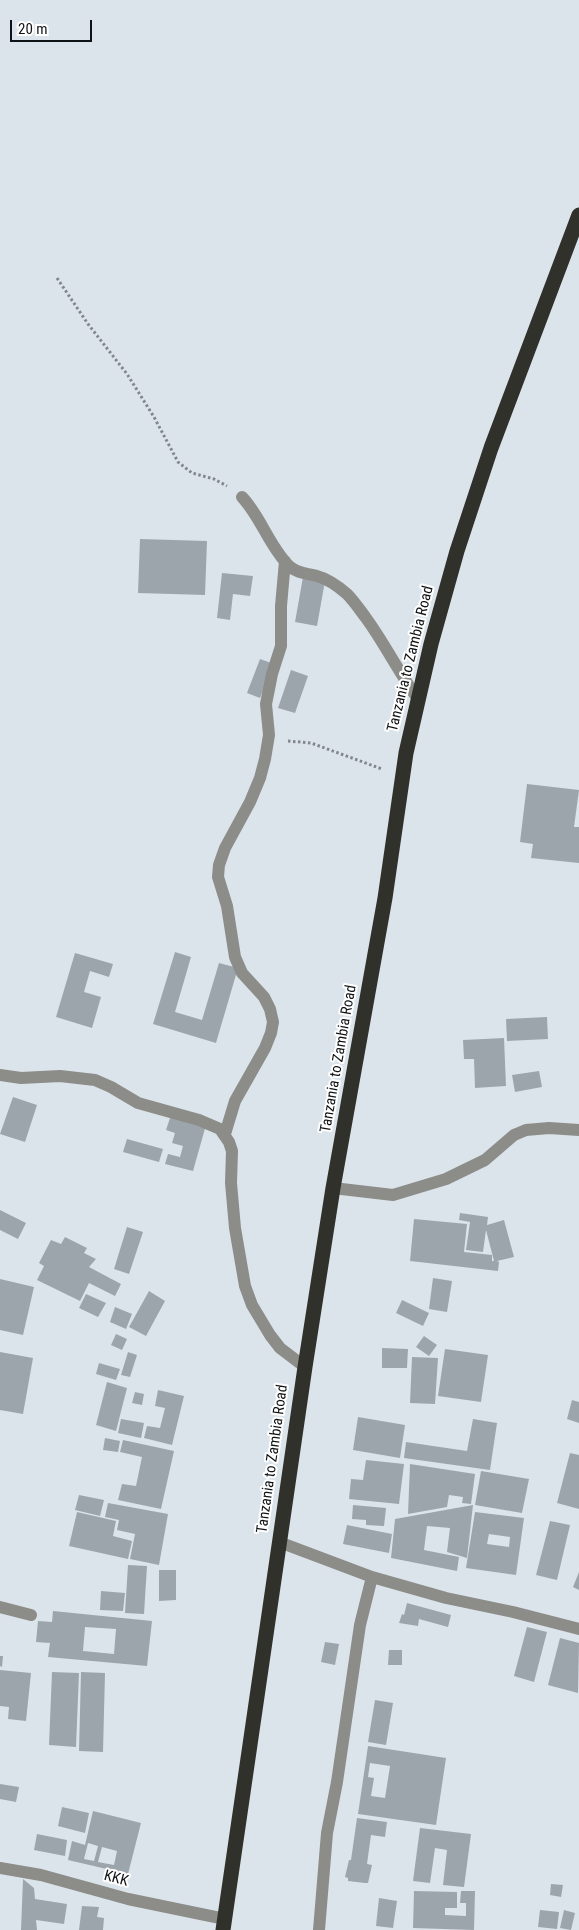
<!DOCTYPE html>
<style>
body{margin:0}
#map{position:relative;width:579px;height:1930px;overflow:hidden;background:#dce4eb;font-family:"Roboto Condensed",sans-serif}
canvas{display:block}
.scale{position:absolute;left:10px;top:20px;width:82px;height:22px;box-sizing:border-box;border:2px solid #101315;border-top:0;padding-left:6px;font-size:15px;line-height:18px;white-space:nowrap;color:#101315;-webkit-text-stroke:4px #fff;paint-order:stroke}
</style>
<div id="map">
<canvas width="579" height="1930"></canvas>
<div class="scale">20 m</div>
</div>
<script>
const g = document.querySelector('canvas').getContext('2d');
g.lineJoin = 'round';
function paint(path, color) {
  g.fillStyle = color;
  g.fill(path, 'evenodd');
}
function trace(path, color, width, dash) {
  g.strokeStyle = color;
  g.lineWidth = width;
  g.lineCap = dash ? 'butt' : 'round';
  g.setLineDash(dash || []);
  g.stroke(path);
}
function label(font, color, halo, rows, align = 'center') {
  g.font = font + ' "Roboto Condensed",sans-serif';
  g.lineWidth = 4;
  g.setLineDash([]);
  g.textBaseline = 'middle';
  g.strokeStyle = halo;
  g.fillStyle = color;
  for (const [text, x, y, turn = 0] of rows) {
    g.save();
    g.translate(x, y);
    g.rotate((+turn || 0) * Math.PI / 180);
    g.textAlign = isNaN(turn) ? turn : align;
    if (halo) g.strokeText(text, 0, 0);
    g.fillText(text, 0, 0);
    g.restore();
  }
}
const building = new Path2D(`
 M140 539 207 541 205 595 138 593Z
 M222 573 253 576 250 596 233 594 230 620 217 618Z
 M303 577 325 581 317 626 295 622Z
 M260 659 274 664 260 698 247 693Z
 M291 670 308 676 295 713 278 708Z
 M527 784 579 790 574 827H579V863L531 858 533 844 520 842Z
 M175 952 191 957 175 1012 202 1020 219 963 238 968 216 1043 153 1024Z
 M75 953 113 964 109 977 90 971 84 992 101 997 92 1028 56 1017Z
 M547 1017 548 1039 507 1041 506 1019Z
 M504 1038 506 1086 475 1088 474 1059H464L463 1040Z
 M539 1071 542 1087 515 1092 512 1075Z
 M13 1097 37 1105 25 1142 0 1134Z
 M171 1115 206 1125 193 1171 165 1164 168 1154 180 1157 183 1146 172 1143 175 1133 166 1130Z
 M127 1139 163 1149 159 1162 123 1152Z
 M0 1210 26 1223 18 1239 0 1230Z
 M460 1213 488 1217 487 1225 504 1220 514 1257 497 1261 499 1262 498 1271 410 1261 414 1219 467 1224 464 1252 492 1255V1261H494L486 1230 483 1252 466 1250 470 1222 459 1220Z
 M127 1227 143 1232 129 1274 114 1269Z
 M65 1237 87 1248 84 1253 96 1259 89 1267 121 1284 115 1296 89 1283 80 1301 37 1280 44 1266 39 1263 51 1240 61 1244Z
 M433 1278 452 1281 447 1312 429 1309Z
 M0 1279 34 1287 23 1335 0 1330Z
 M149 1291 165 1301 146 1336 129 1327Z
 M86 1294 106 1303 98 1317 79 1308Z
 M402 1300 429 1313 423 1326 396 1313Z
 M115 1307 132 1314 126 1329 110 1322Z
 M116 1334 127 1339 122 1350 111 1345Z
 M424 1336 437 1345 429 1356 416 1347Z
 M382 1348 408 1349 407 1368H382Z
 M445 1349 488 1355 481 1402 438 1396Z
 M0 1352 33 1358 23 1414 0 1410Z
 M128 1352 137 1355 130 1377 121 1375Z
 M412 1357 438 1358 435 1404 410 1403Z
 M99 1363 120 1369 116 1380 96 1374Z
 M107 1382 127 1388 116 1431 96 1425Z
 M158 1390 184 1396 172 1445 144 1438 147 1426 160 1428 165 1408 155 1406Z
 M135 1392 144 1394 142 1405 132 1403Z
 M572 1400 579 1402V1423L567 1419Z
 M358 1417 405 1425 400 1458 353 1450Z
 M121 1419 144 1423 141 1438 118 1433Z
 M473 1419 497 1423 490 1470 404 1458 406 1442 467 1451Z
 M105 1438 120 1441 118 1452 103 1450Z
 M123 1440 174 1451 161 1509 118 1500 122 1484 136 1486 142 1457 120 1452Z
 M570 1453 579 1455V1509L557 1503Z
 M366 1460 404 1464 399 1504 349 1499 351 1479 363 1480Z
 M410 1464 475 1474 471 1504 462 1503 463 1497 449 1495 447 1507 408 1514Z
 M481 1471 529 1479 522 1513 475 1505Z
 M79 1495 104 1500 100 1516 75 1510Z
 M108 1503 168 1514 159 1565 130 1559 135 1534 117 1530 119 1520 105 1517Z
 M353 1505 386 1508 384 1526 366 1525V1520L352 1519Z
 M473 1505 467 1558 447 1552 450 1528 427 1526 424 1550 459 1557 457 1571 391 1558 395 1519Z
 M77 1512 116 1521 113 1536 132 1541 128 1559 69 1546Z
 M475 1512 524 1518 516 1575 466 1568ZM489 1534 510 1537 509 1547 487 1544Z
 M550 1521 570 1525 557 1580 536 1575Z
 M347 1525 392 1534 389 1553 343 1544Z
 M128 1565 147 1566 144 1614 125 1613Z
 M159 1570H176V1600L159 1601Z
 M579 1572V1590L573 1587Z
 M101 1591 125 1593 123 1611 100 1610Z
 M407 1603 451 1615 448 1627 419 1619 418 1626 399 1623 402 1614 404 1615Z
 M53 1611 152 1621 147 1666 48 1657 50 1643 36 1642 38 1621 52 1622ZM85 1627 116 1629 114 1654 83 1651Z
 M527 1627 547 1632 534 1682 514 1676Z
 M560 1638 579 1643 578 1693 548 1685Z
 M325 1642 339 1644 335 1665 321 1662Z
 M389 1650H402V1665H388Z
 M0 1656H3L2 1667 0 1666Z
 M0 1670 31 1673 26 1721 8 1719 9 1707 0 1706Z
 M52 1672 79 1673 76 1747 49 1745Z
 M81 1672 105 1673 103 1752 79 1751Z
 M375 1700 393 1703 386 1745 368 1742Z
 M368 1746 446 1758 436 1825 358 1814ZM370 1763 390 1766 385 1798 371 1796 374 1778 368 1777Z
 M0 1784 19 1787 16 1802 0 1799Z
 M62 1807 89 1813 85 1833 58 1826Z
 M93 1811 141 1823 128 1874 68 1860 72 1841 85 1845ZM88 1843 98 1846 94 1861 84 1859ZM102 1847 117 1851 114 1865 98 1862Z
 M357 1818 387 1822 385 1837 371 1835 367 1864 372 1865 368 1883H365L348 1881V1878L345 1877 349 1860H351Z
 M420 1828 471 1834 464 1887 443 1885 447 1850 435 1848 430 1883 413 1881Z
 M37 1834 67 1840 65 1856 34 1850Z
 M23 1879 34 1888 35 1899 67 1904 64 1924 36 1920 37 1930H21Z
 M551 1884 563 1885 561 1897 550 1895Z
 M414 1891 457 1892V1908H445V1915L466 1916V1903H460L461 1891H475L474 1930 413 1928Z
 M379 1898 397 1901 393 1928 376 1926Z
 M82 1906 99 1907 97 1917 104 1918 103 1930H79Z
 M540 1910 559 1912 557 1929 538 1927Z
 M564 1910 575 1913 571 1930 560 1928Z`);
const path = new Path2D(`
 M57 278 88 324 127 374 154 417 178 462 192 473 214 479 227 486
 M288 741 311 743 382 769`);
const minor = new Path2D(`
 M242 497C261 517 269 546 289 566 298 574 307 573 317 576 328 579 339 587 347 594 354 601 360 610 366 618 385 644 399 673 418 699
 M0 1075 21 1078 60 1076 95 1080 111 1087 138 1103 199 1120 220 1129 229 1142 232 1151 231 1183 235 1228 245 1286 252 1305 270 1335 280 1348 305 1367
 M225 1134 235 1101 265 1048 271 1033 273 1022 270 1009 264 997 242 973 235 957 227 906 218 877 219 865 225 848 250 802 260 778 265 759 269 735 266 704 272 674 281 646V606L285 561
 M333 1188 393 1195 446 1179 485 1160 514 1135 526 1130 549 1128 579 1130
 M279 1542 372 1577 446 1598 513 1612 579 1629
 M0 1607 31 1615
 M0 1868 41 1875 128 1899 225 1919
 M319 1930 327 1833 337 1782 360 1625 372 1577`);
const highway = new Path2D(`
 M223 1930 305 1367 333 1188 385 898 406 753 431 644 457 551 491 448 579 215`);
const streetNames = [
 ["Tanzania to Zambia Road",411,659,-76],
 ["Tanzania to Zambia Road",339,1059,-80],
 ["Tanzania to Zambia Road",273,1459,-82],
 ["KKK",116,1879,15]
];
paint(building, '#9da5ac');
trace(path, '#81878c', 3, [2.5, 2.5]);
trace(minor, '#8c8d89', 12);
trace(highway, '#2f312a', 15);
label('15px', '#101315', '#fff', streetNames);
</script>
